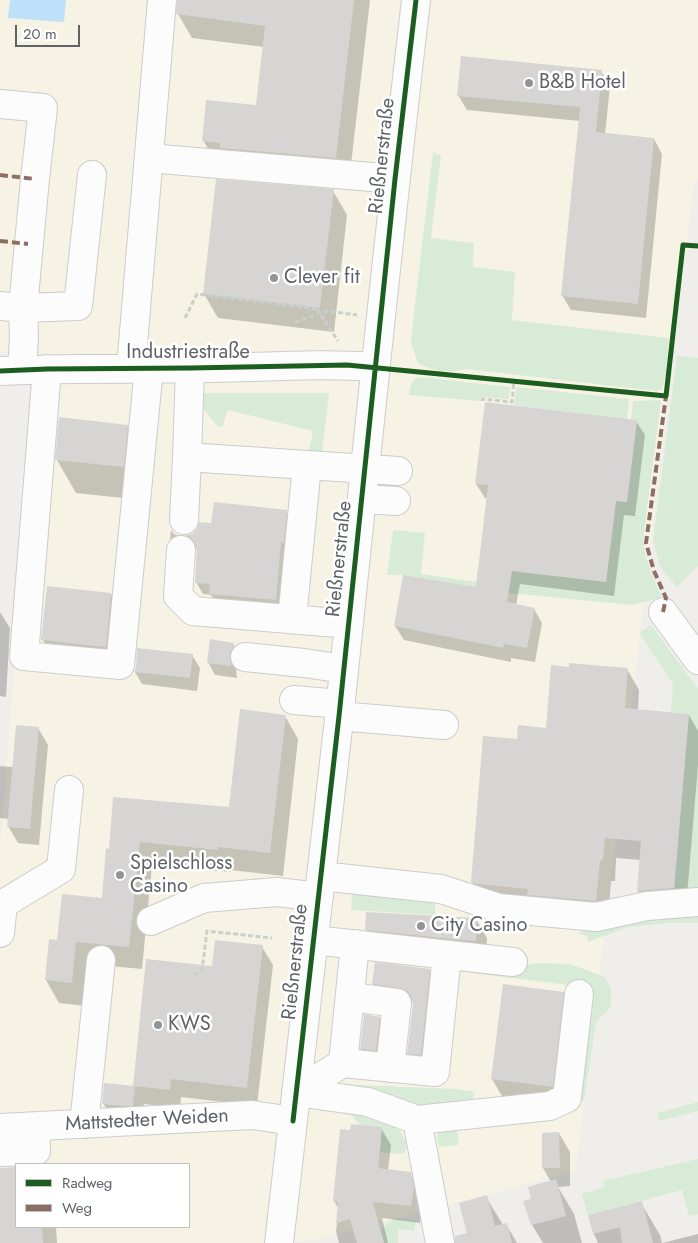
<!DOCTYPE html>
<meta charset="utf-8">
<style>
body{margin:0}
#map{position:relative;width:698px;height:1243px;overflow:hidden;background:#efeeea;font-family:Jost,sans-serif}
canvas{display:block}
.legend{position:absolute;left:15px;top:1163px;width:175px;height:65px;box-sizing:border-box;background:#fff;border:1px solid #bfc1c3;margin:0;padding:6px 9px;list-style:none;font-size:15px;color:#5f6368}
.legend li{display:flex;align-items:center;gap:10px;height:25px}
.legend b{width:25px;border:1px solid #bfc1c3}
.scale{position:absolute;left:15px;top:25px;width:65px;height:22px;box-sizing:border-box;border:2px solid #5f6368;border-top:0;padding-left:6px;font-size:15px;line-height:18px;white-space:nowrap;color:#5f6368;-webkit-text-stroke:4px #fff;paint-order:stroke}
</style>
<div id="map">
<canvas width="698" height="1243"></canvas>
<ul class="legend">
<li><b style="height:6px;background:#1b5e20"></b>Radweg</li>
<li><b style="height:6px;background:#8d6e63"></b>Weg</li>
</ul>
<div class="scale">20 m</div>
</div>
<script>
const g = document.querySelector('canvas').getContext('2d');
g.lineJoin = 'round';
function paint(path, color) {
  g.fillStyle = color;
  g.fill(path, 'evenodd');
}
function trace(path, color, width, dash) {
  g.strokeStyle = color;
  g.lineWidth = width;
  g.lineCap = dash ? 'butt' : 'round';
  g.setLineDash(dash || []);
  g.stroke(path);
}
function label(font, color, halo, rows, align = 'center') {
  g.font = font + ' Jost,sans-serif';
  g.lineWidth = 5;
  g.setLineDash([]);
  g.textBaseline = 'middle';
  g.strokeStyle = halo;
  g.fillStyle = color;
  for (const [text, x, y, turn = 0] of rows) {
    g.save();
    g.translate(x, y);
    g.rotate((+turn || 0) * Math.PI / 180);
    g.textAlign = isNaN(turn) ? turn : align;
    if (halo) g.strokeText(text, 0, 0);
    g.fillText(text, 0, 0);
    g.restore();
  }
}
const commercial = new Path2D(`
 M0 0H698V181H694L576 1171 313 1240 281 1243H0V850L39 353 0 352ZM16 1164H189V1227H16Z`);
const green = new Path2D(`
 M433 152 441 156 431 238 474 243 473 267 515 272 512 320 669 338 666 371 662 389 657 391 466 369C452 374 431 371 418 363L411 343 412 330Z
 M677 356 698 358V566L677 587 660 567 653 541Z
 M420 377 510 387 509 399 481 397 479 401 409 395C410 387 411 379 420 377Z
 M516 387 629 399 627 419 514 405Z
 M200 393H329L322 453 309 450 313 431 228 410 222 427 217 426 198 401Z
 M661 400 643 541C646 561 653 579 662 597L632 605 508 593 403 575H387L393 530 425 533 421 574 476 582 478 567 606 582 616 501 627 502 637 420 631 419 633 401Z
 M651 625 698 689V896L674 894 689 714 671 712 673 684 639 633Z
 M352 893 404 895 435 904V915L351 910Z
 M698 910V923H667L628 927 588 942 587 936 577 933 629 915Z
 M472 963 526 965 539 963 570 964 603 976 611 988V1007L596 1022 584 1100 579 1102 592 988 471 973Z
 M333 1084 456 1089 475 1092 471 1103 425 1107 395 1101Z
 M698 1102V1111L659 1121 657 1113Z
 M333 1107 386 1118 400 1131 407 1143 406 1151 402 1154 380 1152 382 1127 360 1125 351 1115 335 1111Z
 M454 1123 459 1139 458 1145 439 1147 437 1138 439 1129Z
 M698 1159V1214L689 1216 682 1190 588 1215 582 1194 604 1187 603 1181Z
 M395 1218 416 1221 414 1231 398 1229V1243H384L381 1230 388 1223Z`);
const water = new Path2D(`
 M10 0H66L64 22 8 18Z`);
const shadow = new Path2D(`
 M179 0H370L349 182 217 164 203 140 257 106 264 47 192 38 178 14Z
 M601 71 610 86 605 134 654 139 662 154 646 318 571 310 562 295 580 121 467 110 458 95Z
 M333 191 347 215 334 332 218 318 204 294Z
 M636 421 645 435 635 516 624 515 614 596 520 584 516 605 534 609 542 623 535 662 511 658V662L404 640 395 626 477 589 487 498H485L476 484Z
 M127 426 146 459 142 500 76 493 57 460Z
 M286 512 293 523 282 611 217 605 211 595 203 594 196 582 197 549 193 547 187 536 192 535 212 524Z
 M171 530 174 534 179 536 186 548 177 552 170 540Z
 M48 587 111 594 122 614 116 666 54 659 43 640Z
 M0 612 10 628 6 697 0 696Z
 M233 644 241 657 236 668 237 678 215 675 208 662Z
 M192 655 200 668 197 691 142 684 135 672Z
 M627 669 639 690 638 710 689 715 698 731V765L686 908 650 911 638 891 641 860 616 858 615 881H611L608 921 484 903 472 882 518 741 548 729Z
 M285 716 298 739 283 876 231 870V872L152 865 142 969 89 964 85 1006 59 1003 46 980 59 941 103 899 108 850 230 809Z
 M38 728 48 745 39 845 18 843 8 826 9 819 0 818V766L13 767Z
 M476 919 487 938 486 959 378 949 367 930Z
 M262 947 273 965 257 1106 181 1097 180 1108 144 1104 142 1122 113 1121 103 1103 105 1084 135 1088 134 1086Z
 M429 970 435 981 427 1065 415 1064 409 1053 414 1005 413 1001 407 998 380 995 373 984Z
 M563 993 574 1012 563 1105 503 1098 492 1079Z
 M379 1018 383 1024 379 1056 365 1055 361 1049Z
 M381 1128 391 1145 388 1171 410 1173 420 1190 422 1204 420 1223 382 1218 388 1243H339L336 1231 339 1209 334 1201 351 1131Z
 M559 1133 570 1152V1186L558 1187 574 1214 582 1243H543L532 1225 525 1202 533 1200 551 1182 543 1168Z
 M16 1168V1227H56L57 1243H0V1169Z
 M486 1197 503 1225 506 1224 517 1243H471Z
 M641 1203 660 1235 662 1243 698 1234V1243H598L594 1234 590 1216Z`);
const building = new Path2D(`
 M177 0H354L336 158 220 148V143L202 141 206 100 256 105 265 26 176 14Z
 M461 56 602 70 596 132 654 138 638 304 561 296 580 107 457 96Z
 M216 179 334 189 320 308 203 294Z
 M485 402 637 420 627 502 616 501 606 582 512 571 507 602 535 608 527 648 504 644 503 648 394 626 403 575 476 587 488 485 475 484Z
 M59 417 128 425 124 467 55 460Z
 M214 502 287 510 284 543 281 542 276 600 209 594 210 584 195 583 197 551 195 544 190 537 185 535 192 534 197 529 199 522 211 523Z
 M47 586 111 593 106 647 41 640Z
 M210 639 234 643 233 647 230 655 231 666 207 663Z
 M137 648 193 654 190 678 134 672 136 667Z
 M569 663 628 668 625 708 689 714 674 888 637 891 641 841 605 838 603 860 600 861 596 901 527 895 528 889 477 884 471 882 483 736 517 739 518 725 546 728 551 665 569 667Z
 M240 709 286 715 270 853 218 847V850L140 842 129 947 76 942 72 983 45 980 49 939 57 940 62 894 102 898 106 848 109 849 113 797 229 807Z
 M16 725 39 727 30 829 7 827Z
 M366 912 477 918 476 941 451 939 365 930Z
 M215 940 263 945 247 1088 171 1079 170 1090 133 1086 146 959 212 966Z
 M375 962 430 969 421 1055 407 1054 413 1005 411 996 407 991 399 988 372 984Z
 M503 984 564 992 553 1087 491 1079Z
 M364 1014 380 1017 376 1051 360 1049Z
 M104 1083 135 1086 133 1106H124L102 1104Z
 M351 1124 382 1127 378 1168 411 1172 414 1187 411 1206 373 1202 384 1243H357L350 1219 336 1223 338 1202 333 1201 340 1129 350 1130Z
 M559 1132 560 1168H542V1133Z
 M16 1167V1227H42L43 1243H0V1168Z
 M556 1179 566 1216 531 1225 523 1201 531 1199 528 1187Z
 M487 1195 495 1226 507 1223 512 1243H455V1236L467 1233 459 1203Z
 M642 1201 653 1243H622L620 1227 593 1234 588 1215Z`);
const path = new Path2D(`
 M185 318 197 294 317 309
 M325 321 338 341
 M295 322 327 311 357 315
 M399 369 666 396 683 245
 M482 401V399L512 402 514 381
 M194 975 202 970 207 931 272 938`);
const minor = new Path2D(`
 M0 104 43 108 35 179 23 308 24 338 22 370
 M149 158 395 179
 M0 306 23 308 78 306 92 175
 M131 368 162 0
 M190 368 187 457 307 465 292 619
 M47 369 24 656 120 665 149 368
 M0 371C71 368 142 369 213 368 267 367 322 363 376 367
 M307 465 398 471
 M362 499 396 501
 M184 520 187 457
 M181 550 178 596 193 611 349 624
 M663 612 698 660
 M245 657 304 663 344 669
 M294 700 340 704
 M339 716 444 725
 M321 876 441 889 499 908 596 917 647 906 698 902
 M151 921 204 898 277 892 319 897
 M0 933 3 904 61 869 69 790
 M314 940 513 962
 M351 997 397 1003 390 1068
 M343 1063 355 944
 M296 1092 343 1063 435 1072 447 955
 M296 1092 368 1102 417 1120 440 1243
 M417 1120 550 1106 567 1098 579 994
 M84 1124 101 960
 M0 1128 252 1115 293 1121
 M0 1152 36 1151 35 1127
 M279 1243C299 1068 320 893 339 719 364 479 388 239 416 0`);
const pathBridge = new Path2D(`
 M317 309 325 321`);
const quiet = new Path2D(`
 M0 175 35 179
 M0 241 28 244
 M663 612 666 598 654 571 646 543 666 396`);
const cycleway = new Path2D(`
 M0 371 47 369 190 368 347 365 666 396 683 245 698 246
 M293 1121 339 716 395 179 416 0`);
const markers = [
 [529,83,5,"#919496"],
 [274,278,5,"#919496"],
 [120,875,5,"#919496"],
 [421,926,5,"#919496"],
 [158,1025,5,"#919496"]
];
const poiNames = [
 ["B&B Hotel",539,83],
 ["Clever fit",284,278],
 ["Spielschloss",130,864],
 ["Casino",130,887],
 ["City Casino",431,926],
 ["KWS",168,1025]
];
const streetNames = [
 ["Rießnerstraße",383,156,-84],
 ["Industriestraße",188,353],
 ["Rießnerstraße",340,559,-84],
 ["Rießnerstraße",296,962,-84],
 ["Mattstedter Weiden",147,1121,-3]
];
paint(commercial, '#f7f3e4');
paint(green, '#d8ebd6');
paint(water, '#bfe0f9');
paint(shadow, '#0003');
paint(building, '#d6d5d3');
trace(minor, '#cbcccc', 30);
trace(path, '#cacfcc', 3, [5, 2.5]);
trace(minor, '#fdfcfc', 28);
trace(pathBridge, '#cacfcc', 3, [5, 2.5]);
trace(quiet, '#8d6e63', 4, [8, 4]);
trace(cycleway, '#1b5e20', 5);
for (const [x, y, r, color] of markers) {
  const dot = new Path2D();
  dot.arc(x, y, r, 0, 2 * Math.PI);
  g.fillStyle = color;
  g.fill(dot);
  trace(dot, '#fff', 2);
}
label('20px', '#5f6368', '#fff', poiNames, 'left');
label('20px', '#5f6368', '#fff', streetNames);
</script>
